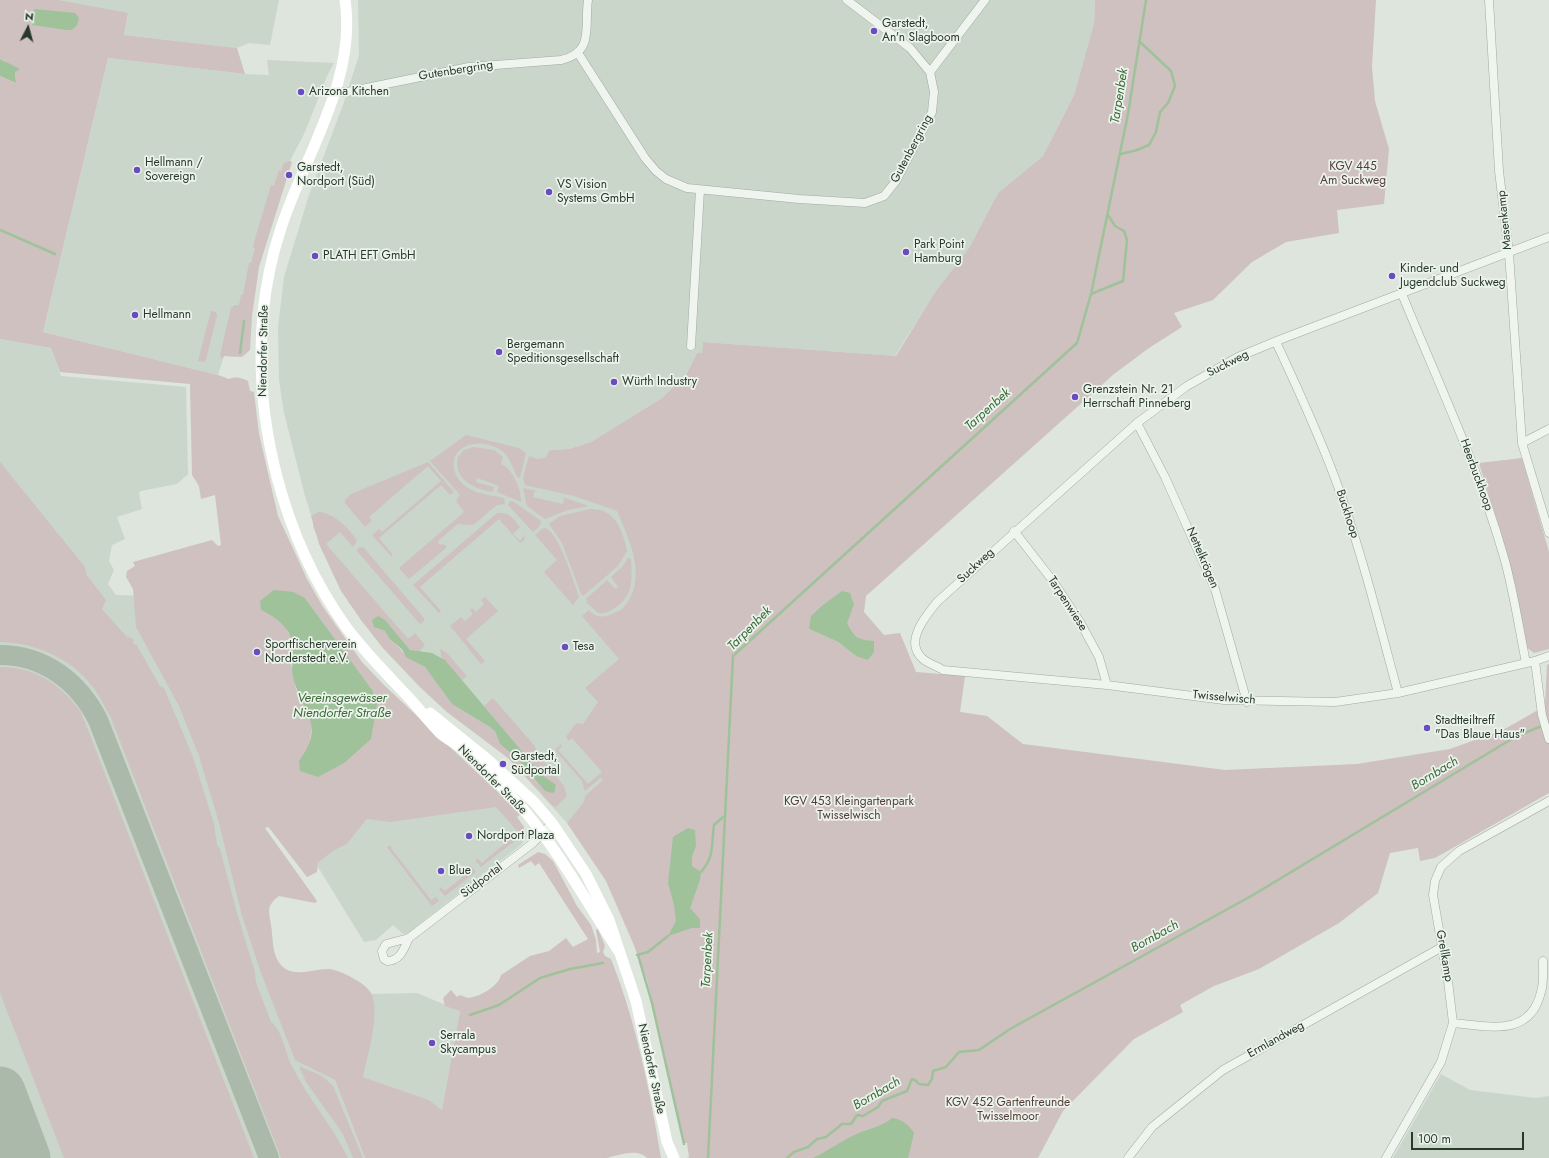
<!DOCTYPE html>
<meta charset="utf-8">
<style>
body{margin:0}
#map{position:relative;width:1549px;height:1158px;overflow:hidden;background:#dde5dd;font-family:Jost,sans-serif}
canvas{display:block}
.north{position:absolute;left:8px;top:8px;width:40px;height:40px;-webkit-text-stroke:3px #ecf3ec;paint-order:stroke;rotate:6deg;font-size:11px;font-weight:700;line-height:16px;text-align:center;color:#283a29}
.north::after{content:'';display:block;margin:auto;width:14px;height:18px;background:#283a29;clip-path:polygon(50% 0,100% 100%,50% 72%,0 100%)}
.scale{position:absolute;left:1411px;top:1132px;width:113px;height:18px;box-sizing:border-box;border:2px solid #283a29;border-top:0;padding-left:5px;font-size:12px;line-height:14px;white-space:nowrap;color:#283a29;-webkit-text-stroke:3px #ecf3ec;paint-order:stroke}
</style>
<div id="map">
<canvas width="1549" height="1158"></canvas>
<div class="north">N</div>
<div class="scale">100 m</div>
</div>
<script>
const g = document.querySelector('canvas').getContext('2d');
g.lineJoin = 'round';
function paint(path, color) {
  g.fillStyle = color;
  g.fill(path, 'evenodd');
}
function trace(path, color, width, dash) {
  g.strokeStyle = color;
  g.lineWidth = width;
  g.lineCap = dash ? 'butt' : 'round';
  g.setLineDash(dash || []);
  g.stroke(path);
}
function label(font, color, halo, rows, align = 'center') {
  g.font = font + ' Jost,sans-serif';
  g.lineWidth = 3.5;
  g.setLineDash([]);
  g.textBaseline = 'middle';
  g.strokeStyle = halo;
  g.fillStyle = color;
  for (const [text, x, y, turn = 0] of rows) {
    g.save();
    g.translate(x, y);
    g.rotate((+turn || 0) * Math.PI / 180);
    g.textAlign = isNaN(turn) ? turn : align;
    if (halo) g.strokeText(text, 0, 0);
    g.fillText(text, 0, 0);
    g.restore();
  }
}
const built = new Path2D(`
 M59 0H279L270 45 249 43 237 48 124 35 128 14Z
 M358 0H1095L1094 23 1074 95 1043 156 998 193 969 248 935 292 895 356 703 342 702 353H697L686 375 662 398 591 442 569 449 550 450 615 503 641 552 612 778 600 794 567 823 508 758 447 712 421 688 383 648 361 620 334 576 313 527V521L305 496 284 413 279 380 278 327 284 277 309 195 343 105 359 55Z
 M108 58 245 74 269 75 267 60 334 63 327 76 305 132 290 161 287 164 234 357 224 356 218 375 43 332Z
 M0 339 51 348 61 376 186 387 188 474 177 484 141 491 139 493 142 509 117 517 125 539 112 545 109 561 114 570 108 584 116 595 147 596 299 1061 335 1080 365 1158H0Z
 M497 801 528 834 522 844 408 933 403 934 393 925 376 940 364 942 318 867V863L333 851 347 844 367 819Z
 M417 993 460 1011 442 1111 429 1100 362 1077 374 1011 371 994Z
 M1441 1074 1470 1090 1536 1098 1549 1096V1158H1393Z`);
const green = new Path2D(`
 M0 0H59L128 13 124 35 237 48 245 74 108 58 43 332 218 375 229 379C237 376 241 378 248 381L250 391 254 392 259 434 278 516 307 579 323 607 362 662 384 685 502 796 520 815 517 817 524 827V834L481 867 475 860 478 859 482 863 518 832 496 807 390 822 367 819 347 844 333 851 318 863 317 872 307 877 270 829 268 827 265 828 317 901 315 903 279 896C266 906 269 910 271 925 273 937 272 951 278 961 290 981 313 968 329 969 340 970 366 983 371 993 381 1012 367 1057 363 1077L429 1100 442 1110 460 1011 445 1006 443 998 451 990 457 997 460 995 468 998C479 997 498 987 501 975L530 956 549 951 566 938 573 947 588 939 539 863 535 866 531 861 519 868 518 865 538 852 545 854 553 861 577 906 591 925 596 940 597 953 600 952 596 930 598 929 605 946 603 952 605 956 611 959C636 1022 650 1091 661 1158H647C637 1148 619 1155 607 1158H365L335 1080 295 1060 260 970 241 912 219 823 199 756 179 706 136 627 133 589 126 577 127 571 135 566 133 562 212 540 218 546 221 545 215 495 201 499 199 486 192 475 190 384 60 372 51 348 0 339V76L16 83 15 72 5 61 0 59ZM305 598 373 691 377 704 299 761 309 748 312 723 305 704 296 689 291 663 293 652 292 639 284 625 276 618Z
 M1095 0H1376L1372 67 1375 101 1389 149 1384 204 1337 210 1339 233 1286 242 1252 262 1213 300 1174 313 1182 327 1149 348 1114 374 866 596 864 612 884 635 900 633 916 672 965 676 960 712 987 716 1023 744 1225 770 1357 764 1450 749 1503 730 1545 706 1547 665 1549 664V793L1435 858 1420 861 1418 848 1390 853 1378 893 1339 923 1259 969 1214 986 1180 1005 1183 1012 1134 1039 1063 1111 1038 1158H687L689 1157 687 1143H684L660 1033 647 980 633 943 606 881 567 823 584 802 585 796 603 780 600 778 585 791 582 781 555 750 561 744 562 746 558 750 588 784 602 772 572 738 569 741 566 737 576 723 583 724 598 702 585 688 619 659 582 616 589 610C596 618 605 618 614 613 618 611 622 610 624 607 648 578 630 542 617 511L574 496 525 485 523 478 529 456 537 459 545 458 550 450 569 449 591 442 662 398 686 375 697 353H702L703 342 896 356 935 292 969 248 998 193 1043 156 1074 95 1094 23ZM854 605 846 623 852 633 861 640 856 656 838 642 809 629Z
 M290 161 292 162 259 267 252 316 250 350 242 357 224 356 222 359 220 355 231 308 235 305H239L241 295H243L249 263H251L255 248 253 247 254 242 271 185 274 186 279 170 281 171 284 163Z
 M211 311 216 312 217 315 206 360 204 362 198 361Z
 M466 435 519 448 526 453 520 478 517 477C513 468 510 457 502 451 497 447 490 445 485 444 449 439 443 476 472 490 482 495 493 495 504 498L505 504 497 505 473 525 458 524 439 540 438 544 446 545V548L409 579 399 568 464 512 456 501 460 495 430 461Z
 M474 447 494 450 503 457 501 464C512 468 522 490 521 502L497 492 499 486 477 478 476 482 494 487 493 492C475 490 452 478 458 457L464 450Z
 M1522 458 1549 552V649L1534 653 1526 647 1507 554 1479 463Z
 M0 462 85 567 86 574 106 600 102 609 127 637 132 638 134 641 133 643 135 645 136 644 160 686 164 688 193 757 214 824 217 845 220 849 237 913 255 972 256 983 271 1022C283 1031 285 1053 292 1066 308 1099 332 1125 348 1158H281L111 718C105 707 100 696 92 686 71 658 35 643 0 642Z
 M428 462 454 492 450 495 441 485 379 538 393 555 391 556 372 535 379 529 382 532 441 481 428 466 369 517 372 521 365 527 345 503V500L351 494Z
 M523 488 538 491 534 492 533 497 563 504 564 499 562 497 589 506 568 510 545 519 527 506Z
 M510 501 514 502 541 521 540 526 533 532 508 505Z
 M590 509C608 509 615 517 622 533 624 539 626 545 627 551L618 566 583 596 581 594 562 543 549 524 560 516Z
 M319 512C334 513 350 529 357 541L353 547 340 532 326 544 408 639 415 633 425 645 419 652 410 650 385 620 376 628 385 631 403 653 425 667 452 704 490 727 495 731 500 744 518 759 545 791 555 792 557 787 542 775 484 706 493 698 534 745 539 756 564 786 567 796 556 807 553 806 508 758 447 712 421 688 383 648 361 620 341 591 319 544 311 516Z
 M497 513C509 511 514 519 520 527L513 534 520 541 525 534 524 540 520 543 499 519 428 580 420 587 441 611 439 613 413 585Z
 M542 529 545 528C559 532 574 583 579 597L573 605 544 572 557 560 535 535Z
 M360 547 364 548 424 618V621L420 624 356 550Z
 M628 558 631 559C632 578 634 595 616 607 611 611 605 614 598 613L587 603 586 599 607 580 615 589 618 587 611 577 622 567Z
 M485 597 498 611 466 639 485 661 481 664 450 626 461 617 465 621 473 614 470 610 472 608 476 612 484 604 481 600Z
 M440 649 447 653 467 676 462 680 441 656Z
 M0 667C36 667 60 684 81 712L254 1158H64L0 993Z
 M390 845 392 847 391 848 431 900 436 897 439 901 432 906 387 847Z
 M470 865 476 872 445 896 439 889 441 887 445 891 471 870 468 866Z
 M299 1066 322 1076 333 1086 363 1158H353L343 1134 306 1082Z`);
const water = new Path2D(`
 M34 9 75 13 79 18 77 25 72 30H67L32 25Z
 M0 59 20 69 15 72 16 83 0 76Z
 M274 590 293 592 305 598 373 691 377 704 371 739 344 763 318 777 300 771 299 761C327 724 301 711 293 677 291 668 293 661 293 653 295 631 278 618 261 610L260 601Z
 M842 591 850 593 854 605 847 623C854 637 858 640 874 641V652L868 660 856 656 838 642 809 629 811 616 823 605Z
 M378 616 385 620 410 650 432 653 445 660 542 775 556 785 555 792 552 793 545 791 518 759 500 744 495 731 490 727 452 704 425 667 406 657 402 649 390 639 385 631 374 627 372 620Z
 M688 828 695 830 696 846 692 856V866L701 872 700 880 690 908 700 919V928H692L668 936 676 921 674 905 668 883 673 837Z
 M892 1118C902 1119 909 1125 914 1133L908 1158H813C828 1151 844 1139 859 1133 871 1128 883 1126 892 1118Z`);
const stream = new Path2D(`
 M1121 154 1137 150 1149 145 1156 132 1160 112 1168 103 1175 86 1171 71 1139 41
 M0 230 55 254
 M1091 294 1123 281 1127 240 1124 231 1115 226 1108 215
 M240 353 244 321
 M701 872C715 856 711 845 714 825L723 817
 M637 955 648 952 668 936
 M638 955 652 1003 684 1144
 M470 1015 499 1005 540 978 570 969 603 963
 M708 1158 733 656 1077 343 1091 294 1128 114 1146 0
 M787 1158 794 1152 808 1147 817 1139 826 1137 842 1124H851L857 1115 863 1116 878 1107 882 1101 907 1091 912 1079 915 1080 919 1084 928 1085 932 1079 933 1071 946 1067 959 1052 979 1050 1010 1029 1253 895 1515 737 1549 723`);
const taxiway = new Path2D(`
 M0 655C44 655 79 682 98 720L269 1158`);
const runway = new Path2D(`
 M0 1092 25 1158`);
const street = new Path2D(`
 M1489 0 1499 171 1509 253 1522 443 1549 533
 M578 53 645 158 656 171 666 179 687 188 799 199 865 203 884 196 896 181 932 112 934 92 930 72 910 48 847 0
 M930 72 985 0
 M334 92H347L469 67 561 60C595 52 584 27 588 0
 M1549 237 1279 340 1238 357 1187 386 1137 423 937 602C926 616 903 642 923 659 929 664 937 666 943 670L1107 685 1224 700 1335 702 1398 693 1535 661 1549 656
 M1402 294C1437 380 1477 464 1503 554 1513 587 1519 628 1526 663
 M1276 342C1299 391 1322 441 1340 492 1363 558 1380 626 1398 693
 M691 346 700 190
 M1137 423 1165 477 1215 589 1247 702
 M1522 443 1549 429
 M1014 531 1053 581 1080 622 1099 657 1107 685
 M1535 661 1542 715 1549 739
 M409 938C404 948 401 961 387 961L384 959 382 951 386 944 409 938 533 843 552 823
 M1453 1023C1488 1026 1530 1038 1541 992 1544 982 1543 971 1543 961
 M1128 1158 1152 1127 1223 1070 1442 947
 M1386 1158 1441 1062 1453 1023 1448 981 1433 895 1435 881 1441 867 1459 851 1549 801`);
const secondary = new Path2D(`
 M345 0C357 80 305 154 281 228 272 255 266 284 263 313 253 421 283 539 346 627 366 654 389 676 411 700 421 711 430 723 440 733 447 739 455 743 462 749 483 768 505 789 524 810 560 853 587 903 618 950
 M430 713 487 759 534 802 552 823 586 874 609 920 636 1001 667 1142 674 1158`);
const markers = [
 [874,31,4,"#694dbf"],
 [301,92,4,"#694dbf"],
 [137,170,4,"#694dbf"],
 [289,175,4,"#694dbf"],
 [549,192,4,"#694dbf"],
 [906,252,4,"#694dbf"],
 [315,256,4,"#694dbf"],
 [1392,276,4,"#694dbf"],
 [135,315,4,"#694dbf"],
 [499,352,4,"#694dbf"],
 [614,382,4,"#694dbf"],
 [1075,397,4,"#694dbf"],
 [565,647,4,"#694dbf"],
 [257,652,4,"#694dbf"],
 [1427,728,4,"#694dbf"],
 [503,764,4,"#694dbf"],
 [469,836,4,"#694dbf"],
 [441,871,4,"#694dbf"],
 [432,1043,4,"#694dbf"]
];
const poiNames = [
 ["Garstedt,",882,24],
 ["An'n Slagboom",882,38],
 ["Arizona Kitchen",309,92],
 ["Hellmann /",145,163],
 ["Sovereign",145,177],
 ["Garstedt,",297,168],
 ["Nordport (Süd)",297,182],
 ["VS Vision",557,185],
 ["Systems GmbH",557,199],
 ["Park Point",914,245],
 ["Hamburg",914,259],
 ["PLATH EFT GmbH",323,256],
 ["Kinder- und",1400,269],
 ["Jugendclub Suckweg",1400,283],
 ["Hellmann",143,315],
 ["Bergemann",507,345],
 ["Speditionsgesellschaft",507,359],
 ["Würth Industry",622,382],
 ["Grenzstein Nr. 21",1083,390],
 ["Herrschaft Pinneberg",1083,404],
 ["Sportfischerverein",265,645],
 ["Norderstedt e.V.",265,659],
 ["Tesa",573,647],
 ["Stadtteiltreff",1435,721],
 ["\"Das Blaue Haus\"",1435,735],
 ["Garstedt,",511,757],
 ["Südportal",511,771],
 ["Nordport Plaza",477,836],
 ["Blue",449,871],
 ["Serrala",440,1036],
 ["Skycampus",440,1050]
];
const streetNames = [
 ["Gutenbergring",456,71,-9],
 ["Gutenbergring",912,149,-62],
 ["Masenkamp",1505,220,-96],
 ["Niendorfer Straße",264,351,-89],
 ["Suckweg",1228,364,-27],
 ["Heerbuckhoop",1476,475,70],
 ["Buckhoop",1347,514,72],
 ["Nettelkrögen",1202,558,67],
 ["Suckweg",976,566,-43],
 ["Tarpenwiese",1067,604,57],
 ["Twisselwisch",1224,698,5],
 ["Niendorfer Straße",492,780,45],
 ["Südportal",482,881,-37],
 ["Grellkamp",1444,956,80],
 ["Ermlandweg",1276,1040,-29],
 ["Niendorfer Straße",651,1069,78]
];
const parkNames = [
 ["KGV 445",1353,167],
 ["Am Suckweg",1353,181],
 ["KGV 453 Kleingartenpark",849,802],
 ["Twisselwisch",849,816],
 ["KGV 452 Gartenfreunde",1008,1103],
 ["Twisselmoor",1008,1117]
];
const waterNames = [
 ["Tarpenbek",1120,96,-81],
 ["Tarpenbek",988,410,-42],
 ["Tarpenbek",750,629,-45],
 ["Vereinsgewässer",342,699],
 ["Niendorfer Straße",342,714],
 ["Bornbach",1435,774,-31],
 ["Bornbach",1155,937,-29],
 ["Tarpenbek",708,960,-87],
 ["Bornbach",877,1094,-30]
];
paint(built, '#cbd6cb');
paint(green, '#cec1bf');
paint(water, '#9fc29b');
trace(stream, '#9fc29b', 2.5);
trace(taxiway, '#aab9aa', 20);
trace(runway, '#aab9aa', 51);
trace(street, '#9faba0', 9);
trace(street, '#eff4ef', 8);
trace(secondary, '#fff', 11);
for (const [x, y, r, color] of markers) {
  const dot = new Path2D();
  dot.arc(x, y, r, 0, 2 * Math.PI);
  g.fillStyle = color;
  g.fill(dot);
  trace(dot, '#ecf3ec', 1.5);
}
label('12px', '#283a29', '#ecf3ec', poiNames, 'left');
label('12px', '#283a29', '#ecf3ec', streetNames);
label('12px', '#543d37', '#ecf3ec', parkNames);
label('italic 13px', '#396a36', '#ecf3ec', waterNames);
</script>
